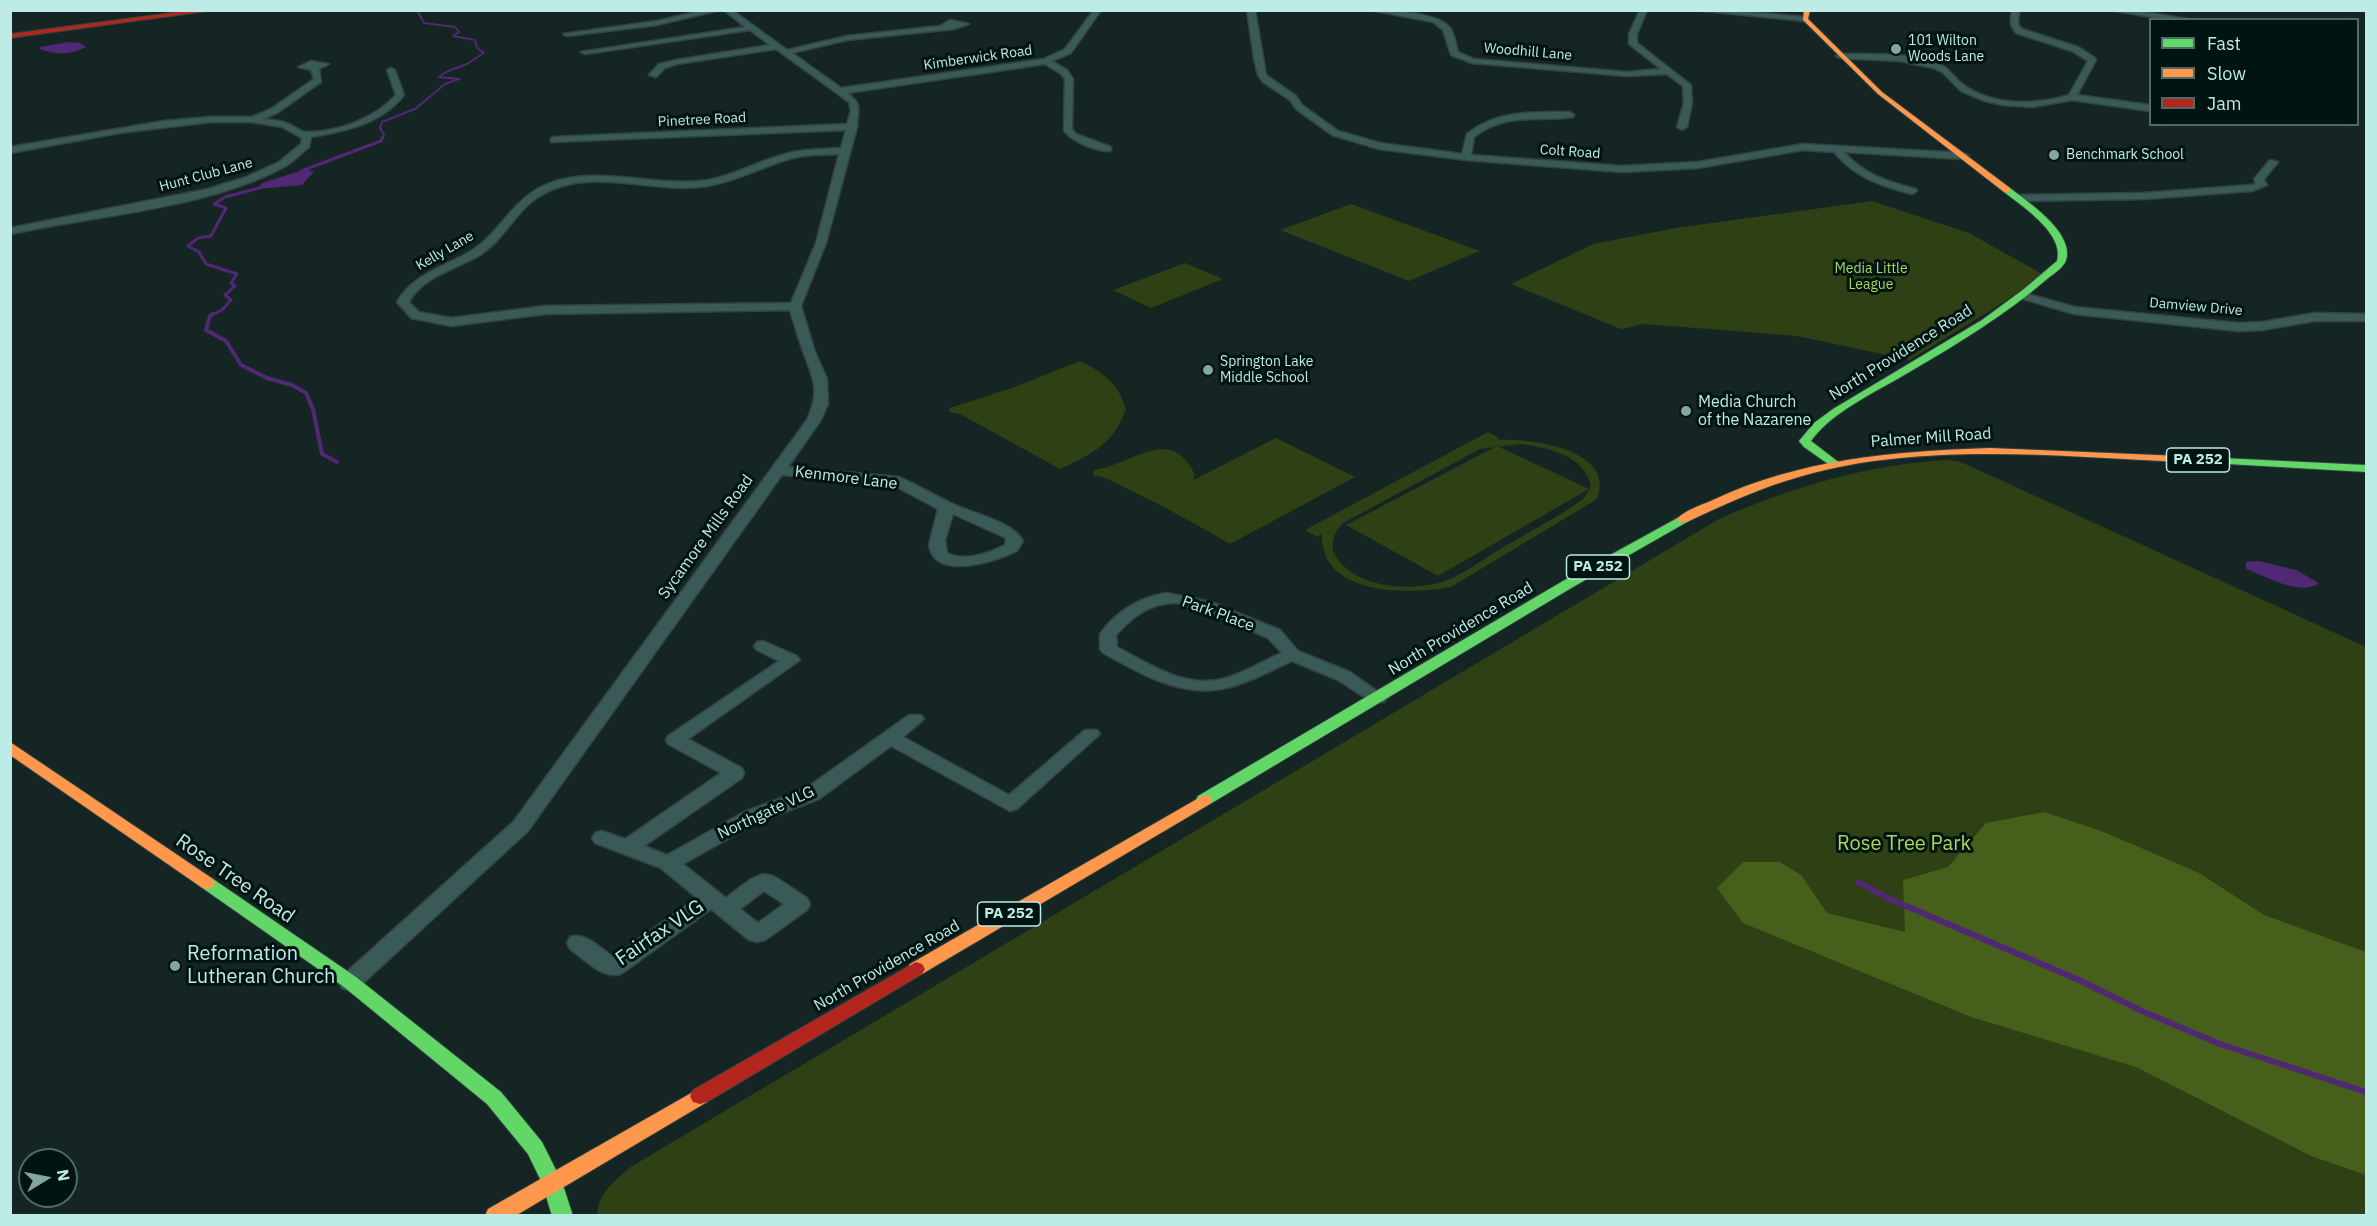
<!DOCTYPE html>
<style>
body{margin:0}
#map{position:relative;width:2377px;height:1226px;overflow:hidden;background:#142524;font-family:"IBM Plex Sans",sans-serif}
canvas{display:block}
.frame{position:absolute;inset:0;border:12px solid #bdebe5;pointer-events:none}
.legend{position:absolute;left:2149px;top:18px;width:210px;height:108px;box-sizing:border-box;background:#011412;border:2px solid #4c6a66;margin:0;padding:8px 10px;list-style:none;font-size:18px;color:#bdebe5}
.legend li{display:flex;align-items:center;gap:12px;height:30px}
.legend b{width:30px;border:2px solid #4c6a66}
.north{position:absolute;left:18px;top:1148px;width:60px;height:60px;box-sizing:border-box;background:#011412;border:2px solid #4c6a66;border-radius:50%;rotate:80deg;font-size:16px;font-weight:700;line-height:24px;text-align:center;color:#bdebe5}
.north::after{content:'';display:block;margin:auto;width:21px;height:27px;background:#82a6a1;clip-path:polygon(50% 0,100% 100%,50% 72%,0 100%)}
</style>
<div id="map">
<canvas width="2377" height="1226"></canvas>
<div class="frame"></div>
<ul class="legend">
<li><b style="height:8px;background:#63d668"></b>Fast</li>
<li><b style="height:8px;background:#ff974d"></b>Slow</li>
<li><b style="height:8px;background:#b3261e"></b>Jam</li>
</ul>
<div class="north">N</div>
</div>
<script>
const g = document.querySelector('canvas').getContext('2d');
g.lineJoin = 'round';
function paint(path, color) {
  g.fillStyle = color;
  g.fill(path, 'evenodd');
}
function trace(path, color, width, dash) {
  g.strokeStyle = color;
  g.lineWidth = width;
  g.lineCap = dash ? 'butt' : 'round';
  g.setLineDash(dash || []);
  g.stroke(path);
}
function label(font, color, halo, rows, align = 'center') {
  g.font = font + ' "IBM Plex Sans",sans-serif';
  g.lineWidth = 6;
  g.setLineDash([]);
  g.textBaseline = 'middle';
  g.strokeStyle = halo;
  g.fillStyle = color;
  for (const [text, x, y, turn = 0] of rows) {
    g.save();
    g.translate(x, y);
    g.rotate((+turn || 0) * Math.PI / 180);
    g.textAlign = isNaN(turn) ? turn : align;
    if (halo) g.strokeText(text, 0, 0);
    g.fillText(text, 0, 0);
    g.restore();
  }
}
const green = new Path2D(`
 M1872 201 1969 233 2046 276 1910 360 1797 336 1644 324 1621 329 1511 284 1593 244 1676 228Z
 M1351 204 1480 251 1409 281 1280 230Z
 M1185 263 1223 279 1151 308 1113 290Z
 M1080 361C1103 372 1119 384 1126 409 1114 444 1092 454 1060 469L960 414 949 412 950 408 1012 388Z
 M1488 432 1499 438 1497 440C1529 438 1617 449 1597 499L1451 587C1408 595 1320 596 1322 534L1317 537 1305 530ZM1521 444C1549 448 1584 455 1591 486L1584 498C1559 517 1530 531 1502 548 1481 560 1459 579 1434 584 1404 590 1361 587 1340 562 1328 548 1332 535 1343 523L1480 449Z
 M1276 438 1355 477 1230 544C1198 525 1165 507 1132 491 1118 485 1108 477 1093 475L1094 470C1132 465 1171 423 1195 475L1193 480Z
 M1497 446 1589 489 1438 576 1346 525Z
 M1948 460 1961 462 2366 647V1215L598 1216C595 1196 616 1180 629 1168L1719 519C1792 487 1869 464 1948 460Z`);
const forest = new Path2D(`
 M2044 812 2104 832 2199 873 2264 915 2366 952V1175L2311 1156 2136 1067 1971 1017 1743 923 1717 888 1743 862H1780L1801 875 1827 913 1905 932 1903 880 1948 867 1986 823Z`);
const water = new Path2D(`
 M69 42 80 43 86 47C73 55 54 55 40 49V47Z
 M306 169 314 172 302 185 258 189 262 183Z
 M2259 561 2296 570 2319 583C2300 597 2266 576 2246 569V562Z`);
const streamFar3 = new Path2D(`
 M382 138 384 135 380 128 382 122 415 109 445 84 459 79 439 77 448 71 467 64 484 53 477 48 475 40 453 36 459 32 455 27 424 23 417 10`);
const streamFar2 = new Path2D(`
 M301 171 381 141 383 137
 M211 316 223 309 231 300 225 295 235 286 231 283 237 274 206 264 199 252 188 246 198 238 211 236 226 208 214 204 225 197 263 187`);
const streamFar1 = new Path2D(`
 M213 314 210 316 206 330 226 341 241 365 267 378 292 385 306 393 313 409 322 454 337 462`);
const stream = new Path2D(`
 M1858 882 1892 900 2079 980 2144 1012 2220 1044 2366 1092`);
const street = new Path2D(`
 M705 10H720L657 25 567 36 563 34 657 21Z
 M724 10H732L787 50 847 36 940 26 950 20 969 24 954 29 847 40 792 53 841 88 1044 59 1065 49 1094 10H1101L1071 53 1052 61 1067 70 1073 79 1072 129 1076 134 1111 147V151C1097 152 1073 142 1064 131L1065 79 1061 74 1045 64 847 93C864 105 857 110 857 127L826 243 801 306 815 352 827 379 828 404 821 420 788 467 898 477C916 484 932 494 949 502 969 513 1012 520 1023 541L1017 551C996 561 935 582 929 545L938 509 891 484 782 475 528 831 358 988 350 991 342 988 339 982 342 976 514 821 807 420C821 388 813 380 803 351 798 338 794 323 790 310L545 314 451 326 411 318 397 302C413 274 444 267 471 251 497 235 510 205 537 189 590 160 652 189 708 180 734 175 757 162 782 155 801 149 821 149 841 148L846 130 551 142V138L554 137 847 124 851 111 849 102 776 49 677 64 665 68 656 77 649 75 659 64 676 60 770 45 750 30 585 54 581 52 745 27ZM839 154 816 243 791 303 545 306 451 318 419 312 409 302C423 276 457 269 480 255 504 240 515 212 538 197 589 164 652 195 708 186 736 181 762 167 789 159 805 154 823 155 839 154ZM953 514 1006 538 1005 545C989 553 965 562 947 553L945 540Z
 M1247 10H1255L1266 75 1296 96 1302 105 1338 131 1380 143 1462 154 1467 134C1496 110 1534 112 1570 112L1574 115 1573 117C1538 122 1505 112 1474 137L1471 155 1622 166 1698 162 1803 144 1964 153 1969 156 1964 159 1844 152C1863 174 1888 182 1916 189L1917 191 1912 194C1880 186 1855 177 1834 152L1803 150 1698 168 1622 172 1466 160 1379 149 1332 135 1296 109 1290 100 1263 82 1258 75 1254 58Z
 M1370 10C1388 10 1440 12 1451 29 1454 35 1456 45 1458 52L1474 59 1627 72 1661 69 1629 44V34L1640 10H1647L1637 34V43L1691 85 1692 103 1687 127 1682 130 1677 127 1684 103 1683 86 1667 74 1627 76 1472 63 1451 55 1443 30 1433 22Z
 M1694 10H1729L1805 17 1809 19 1805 21Z
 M2013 10H2020C2018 17 2016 24 2022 29L2078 47 2095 58 2096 60 2077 95 2150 105V111L2072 100 2032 107 2002 105 1985 101 1961 91 1942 72 1933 68 1900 61 1840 58 1836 56 1840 54C1873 54 1910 52 1941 65 1951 70 1956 80 1965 86 1994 106 2037 105 2069 95L2088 61 2072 51 2016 33C2010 26 2009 19 2013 10Z
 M2110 10H2134L2193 20H2169Z
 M311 61 329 64 319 69 321 82 277 113 263 119C271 120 279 120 286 123 293 125 300 132 307 132 339 132 375 118 396 95L387 70 391 68 395 70 404 95C381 124 346 131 311 137L309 147C301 154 293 162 284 167 206 209 97 215 10 234V228L208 189 246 177 279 162 301 144 302 138 282 127 251 122H210L119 133 10 153V147L164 121 210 117H252L271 109 314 79 311 70 298 67Z
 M2270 160 2278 162 2264 179 2267 185 2252 191 2144 199 2018 201 2013 198 2018 195 2144 193 2251 185 2256 184 2254 179Z
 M2024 293 2075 307 2238 323 2262 322 2315 313 2366 314V321H2315L2262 330 2238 331 2074 314 2020 298 2018 296Z
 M1167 593 1211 602 1280 630 1298 651 1350 672 1387 698 1384 702H1372L1338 680 1292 661C1274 669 1256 679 1237 685 1187 702 1146 676 1103 653L1100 649V634C1116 611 1140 597 1167 593ZM1178 603 1215 615 1268 638 1282 653C1262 661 1243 674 1222 679 1184 688 1149 664 1117 647L1116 635C1133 616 1152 602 1178 603Z
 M763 641 797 656 800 660 688 739 742 768 744 773 742 778 644 846 667 855 744 812 805 789 909 715H921L924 719 903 737 1009 795 1085 730H1097L1100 734 1017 809 1010 811 891 746 819 799 758 822 683 864 726 898C770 864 762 869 807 898L810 904 807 910 765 940 757 942 749 940 711 909 621 974C603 980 584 959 570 949L567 943 570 937C586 932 600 948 613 957L697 898 661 868 595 843 592 838 595 833 602 831 625 839 721 773 668 744 666 740 668 736 779 661 757 650 754 646 757 642ZM764 891 784 904 758 923 740 909Z`);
const fast = new Path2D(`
 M2004 188H2010C2028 202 2070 230 2067 256 2066 267 2054 273 2047 279 2005 315 1959 343 1911 371 1880 390 1832 411 1811 441L1841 464 1835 467 1831 466 1804 447 1799 441 1814 423 1833 409 1982 320 2024 289 2057 261C2065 234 2022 206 2004 192Z
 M2180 456 2366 465V472L2176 461 2174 459Z
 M1683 515 1687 516 1689 519 1687 522 1573 587 1210 804H1198L1196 800 1198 796 1563 581Z
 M207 877 213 879 356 977 501 1092 542 1142 562 1182 573 1216H552L542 1183 528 1154 487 1104 344 987 201 887 199 883 201 879Z`);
const slow = new Path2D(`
 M1804 10H1810L1808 19 1882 92 2010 188V192H2004L1878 94 1803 20Z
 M1990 448 2180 456 2186 459 2180 462C2059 456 1919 442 1802 476 1762 487 1725 504 1687 522H1679L1677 519C1685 510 1702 505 1713 500 1800 459 1895 451 1990 448Z
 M10 742 213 879 215 883 213 887 207 889 201 887 10 755Z
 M1204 795 1210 796 1212 800 1210 804 922 974 916 976 910 974 907 969 910 964Z
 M700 1088 707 1090 710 1096 707 1102 515 1216H485L488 1209Z`);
const jam = new Path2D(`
 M194 10H215L10 38V34Z
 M916 962 922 964 925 969 922 974 707 1102 700 1104 693 1102 690 1096 693 1090Z`);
const markers = [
 [1896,49,6,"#82a6a1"],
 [2054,155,6,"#82a6a1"],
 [1208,370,6,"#82a6a1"],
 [1686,411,6,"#82a6a1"],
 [175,966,6,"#82a6a1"]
];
const farPoinames = [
 ["101 Wilton",1908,41],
 ["Woods Lane",1908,57],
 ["Benchmark School",2066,155],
 ["Springton Lake",1220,362],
 ["Middle School",1220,378]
];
const farStreetnames = [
 ["Woodhill Lane",1528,52,5],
 ["Kimberwick Road",978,58,-8],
 ["Pinetree Road",702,120,-3],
 ["Colt Road",1570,152,4],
 ["Hunt Club Lane",206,175,-15],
 ["Kelly Lane",445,251,-30],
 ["Damview Drive",2196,307,5]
];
const farParknames = [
 ["Media Little",1871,269],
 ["League",1871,285]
];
const shields = [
 [2198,460,63],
 [1598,567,63],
 [1009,914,63]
];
const shieldNames = [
 ["PA 252",2198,460],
 ["PA 252",1598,567],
 ["PA 252",1009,914]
];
const streetNames = [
 ["North Providence Road",1901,353,-32],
 ["Palmer Mill Road",1931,438,-4],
 ["Kenmore Lane",846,478,7],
 ["Sycamore Mills Road",706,537,-54],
 ["Park Place",1218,614,20],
 ["North Providence Road",1461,629,-31],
 ["Northgate VLG",766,813,-25],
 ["North Providence Road",887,966,-30]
];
const poiNames = [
 ["Media Church",1698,402],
 ["of the Nazarene",1698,420]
];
const nearParknames = [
 ["Rose Tree Park",1904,844]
];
const nearStreetnames = [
 ["Rose Tree Road",235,879,35],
 ["Fairfax VLG",660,933,-34]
];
const nearPoinames = [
 ["Reformation",187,954],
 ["Lutheran Church",187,977]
];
paint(green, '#2e4014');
paint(forest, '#465f1a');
paint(water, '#502873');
trace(streamFar3, '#502873', 2);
trace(streamFar2, '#502873', 3);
trace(streamFar1, '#502873', 4);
trace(stream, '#502873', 6);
trace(street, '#314341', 3);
trace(fast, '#314341', 2);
trace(slow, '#314341', 2);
trace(jam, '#314341', 2);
paint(street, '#395a57');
paint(fast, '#63d668');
paint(slow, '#ff974d');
paint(jam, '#b3261e');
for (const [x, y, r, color] of markers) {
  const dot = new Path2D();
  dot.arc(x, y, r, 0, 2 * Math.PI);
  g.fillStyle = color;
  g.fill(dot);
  trace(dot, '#011412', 2);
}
label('14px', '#bdebe5', '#011412', farPoinames, 'left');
label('14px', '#bdebe5', '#011412', farStreetnames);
label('14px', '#aad957', '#011412', farParknames);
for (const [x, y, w] of shields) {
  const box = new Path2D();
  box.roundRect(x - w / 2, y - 12, w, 24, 4.5);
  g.fillStyle = '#011412';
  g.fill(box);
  trace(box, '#bdebe5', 1.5);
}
label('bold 15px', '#bdebe5', null, shieldNames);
label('16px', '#bdebe5', '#011412', streetNames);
label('16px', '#bdebe5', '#011412', poiNames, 'left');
label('20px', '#aad957', '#011412', nearParknames);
label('20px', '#bdebe5', '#011412', nearStreetnames);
label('20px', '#bdebe5', '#011412', nearPoinames, 'left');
</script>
